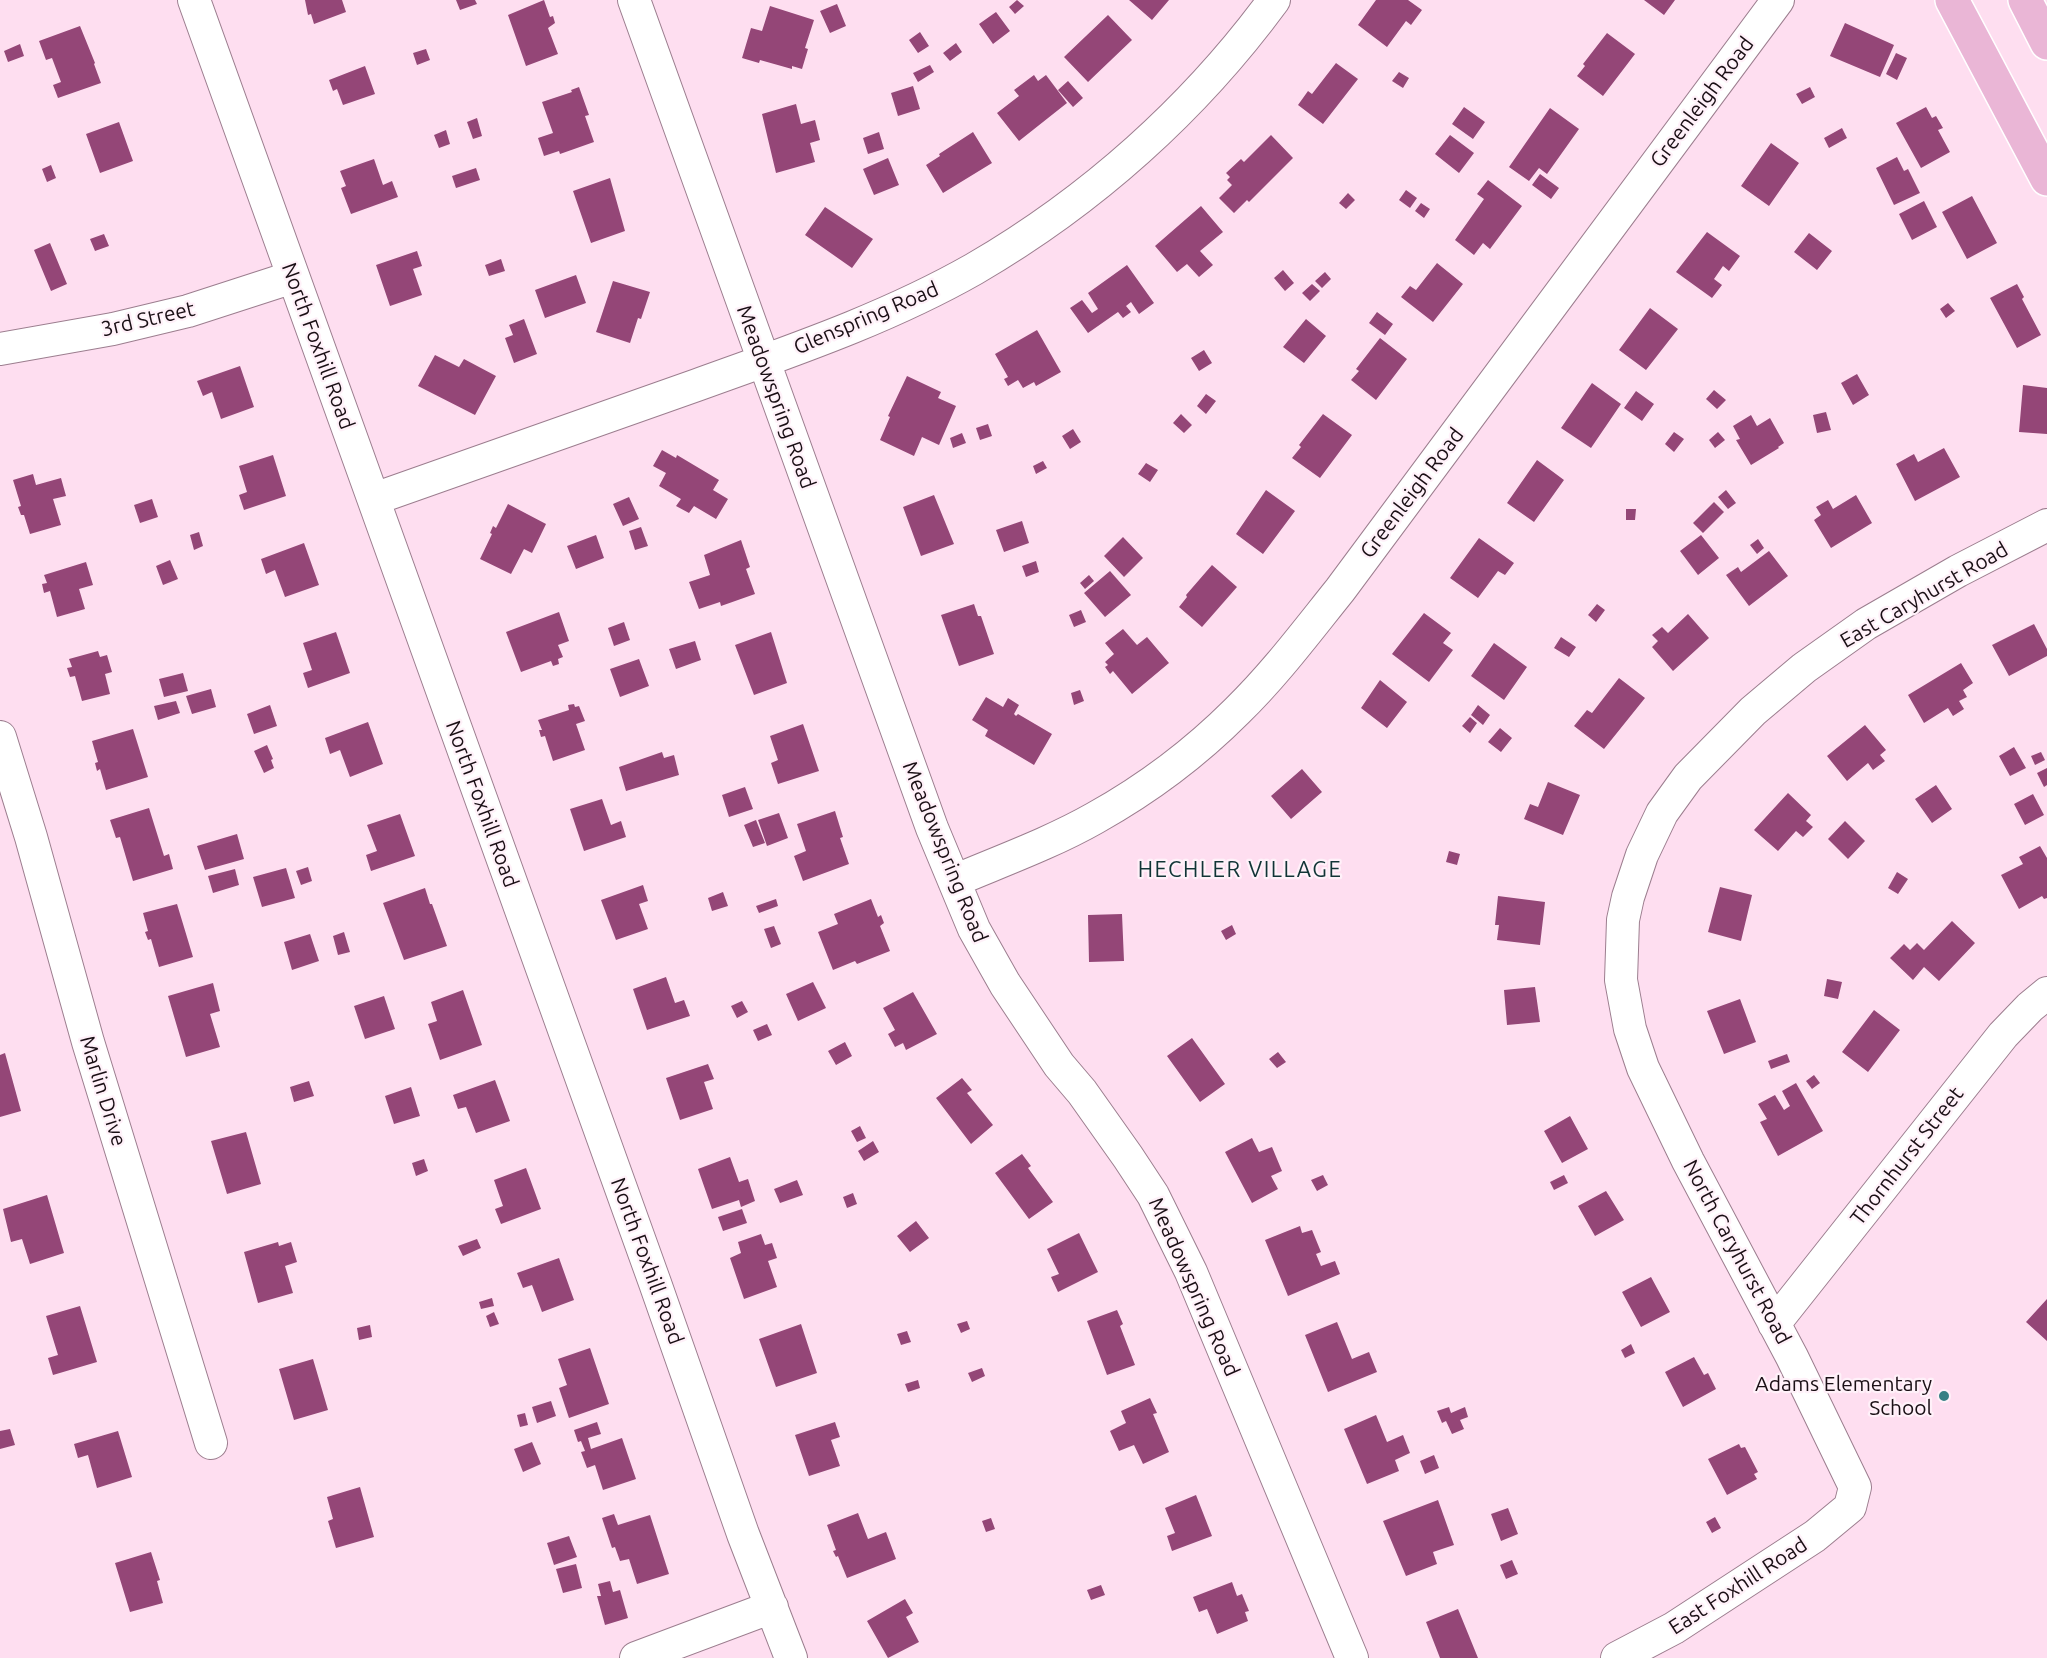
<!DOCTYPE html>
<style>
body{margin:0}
canvas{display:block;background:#fedef0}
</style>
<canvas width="2047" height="1658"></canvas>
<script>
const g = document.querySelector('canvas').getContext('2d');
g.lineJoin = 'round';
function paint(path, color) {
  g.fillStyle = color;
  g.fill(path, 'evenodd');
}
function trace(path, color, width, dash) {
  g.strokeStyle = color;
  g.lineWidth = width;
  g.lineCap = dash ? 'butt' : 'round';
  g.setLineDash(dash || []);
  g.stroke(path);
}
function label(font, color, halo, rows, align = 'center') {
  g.font = font + ' Ubuntu,sans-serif';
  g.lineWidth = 4.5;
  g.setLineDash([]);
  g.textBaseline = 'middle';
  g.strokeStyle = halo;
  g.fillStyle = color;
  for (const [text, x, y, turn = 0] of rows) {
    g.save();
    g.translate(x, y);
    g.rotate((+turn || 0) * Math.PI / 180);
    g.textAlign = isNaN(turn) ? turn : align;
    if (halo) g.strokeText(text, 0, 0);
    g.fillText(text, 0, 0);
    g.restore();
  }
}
const building = new Path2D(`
 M305 0H342L346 12 314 24 311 14 308 15Z
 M456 0H475L477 4 460 10Z
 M544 0 550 17 553 16 555 23 548 28 558 54 526 66 508 15Z
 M1017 0 1024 6 1015 14 1009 7Z
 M1129 0H1169L1152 20Z
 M1376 0H1408L1422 10 1411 25 1406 21 1387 47 1358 25Z
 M1644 0H1675L1664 15Z
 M837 4 846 26 830 33 820 11Z
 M770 6 814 20 805 48 808 49 802 69 792 66V69L760 60 759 63 742 58 751 28 762 31Z
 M996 12 1010 31 993 44 979 24Z
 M1108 15 1132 40 1088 82 1064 57Z
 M1845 23 1894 45 1880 77 1830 56Z
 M80 26 95 63 94 64 101 83 58 98 53 85 61 82 52 58 46 60 39 41Z
 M920 32 929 46 918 53 909 40Z
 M1607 33 1635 54 1603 96 1577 76 1585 66 1583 64Z
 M956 43 962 52 950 61 943 53Z
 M20 44 24 56 8 62 4 51Z
 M426 49 430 60 417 65 413 53Z
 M1896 53 1907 58 1897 80 1886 74Z
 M1336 63 1358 79 1323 124 1298 105 1308 91 1312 94Z
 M930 65 934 72 918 82 913 73Z
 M365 66 375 94 343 105 337 89 333 91 329 80Z
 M1399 72 1409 78 1403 88 1392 81Z
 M1034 75 1038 81 1046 75 1067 103 1019 141 997 113 1019 96 1014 90Z
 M1068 81 1083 98 1073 107 1058 90Z
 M913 86 920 109 898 116 891 93Z
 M579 87 589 115 585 116 594 142 560 154 559 151 544 156 538 138 553 133 542 102 572 92 571 90Z
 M1810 87 1815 97 1802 104 1796 94Z
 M796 104 801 124 815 120 820 140 810 143 815 162 776 173 762 114Z
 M1464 107 1485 122 1473 139 1452 124Z
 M1926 107 1932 118 1936 116 1943 128 1938 130 1950 152 1921 168 1896 123Z
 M1550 108 1579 129 1547 174 1539 168 1529 181 1509 167Z
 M477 118 482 136 473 139 467 122Z
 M119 122 133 161 100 173 86 134Z
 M1842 128 1847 138 1829 148 1824 138Z
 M446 130 450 144 439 148 434 135Z
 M879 132 884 149 868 154 863 138Z
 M973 132 992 163 943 193 926 165 940 156 939 154Z
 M1271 135 1293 158 1249 202 1247 200 1234 213 1219 198 1232 185 1227 180 1230 177 1226 173 1241 159 1244 162Z
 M1450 135 1474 153 1459 173 1435 154Z
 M1771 143 1799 163 1769 206 1741 186Z
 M1897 157 1904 171 1908 169 1920 193 1894 205 1876 168Z
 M888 158 899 185 874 195 863 169Z
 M374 159 383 185 392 181 398 197 351 214 341 188 346 186 340 171Z
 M51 165 56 178 47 182 42 169Z
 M476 168 480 180 456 188 452 176Z
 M1540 174 1559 188 1551 199 1532 185Z
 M610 178 625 231 591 243 573 191Z
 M1488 180 1522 206 1490 249 1483 243 1474 255 1455 240 1484 199 1477 194Z
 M1406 190 1417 198 1410 208 1399 200Z
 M1348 193 1355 200 1346 209 1339 203Z
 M1972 196 1997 243 1967 259 1942 212Z
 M1924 201 1937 227 1912 240 1899 214Z
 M1421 203 1430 209 1424 218 1415 211Z
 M1201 206 1223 232 1200 251 1213 265 1199 277 1187 264 1177 272 1155 246Z
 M825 207 873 239 852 268 805 235Z
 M1707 232 1740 256 1729 271 1723 266 1714 279 1722 285 1712 298 1676 272Z
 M1809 233 1832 251 1817 270 1794 252Z
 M104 234 109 246 95 251 90 239Z
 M50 243 67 284 51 291 34 250Z
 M417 251 422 266 413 269 422 295 390 306 376 265Z
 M501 259 505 271 489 276 485 265Z
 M1437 263 1463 284 1433 322 1401 297 1410 286 1416 290Z
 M1127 265 1154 303 1139 314 1131 302 1126 306 1131 312 1123 318 1118 312 1088 333 1070 308 1082 300 1092 313 1098 309 1088 293Z
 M1283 270 1294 283 1285 291 1274 278Z
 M1325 272 1331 279 1322 288 1315 281Z
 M576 275 586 303 545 318 535 290Z
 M613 281 650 292 641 319 638 318 630 343 596 332Z
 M1312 284 1320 291 1310 301 1302 293Z
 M2017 284 2024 297 2022 299 2041 335 2017 348 1990 298Z
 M1948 303 1955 311 1946 318 1940 309Z
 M1650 308 1678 329 1646 370 1619 350Z
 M1377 312 1393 324 1385 335 1369 323Z
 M524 319 537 354 514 363 505 338 513 335 509 325Z
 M1306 319 1326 336 1304 363 1283 347Z
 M1037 330 1061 372 1036 386 1034 382 1023 388 1018 380 1008 386 1004 379 1008 377 995 354Z
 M1380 338 1407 359 1376 400 1351 380 1359 371 1356 369Z
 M1204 350 1212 363 1199 371 1191 358Z
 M435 355 459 367 464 359 496 376 475 415 418 386Z
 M240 366 254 407 221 419 212 392 203 396 197 381Z
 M1857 374 1869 395 1853 405 1841 383Z
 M907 376 941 392 938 398 956 406 939 445 922 437 914 456 880 440 890 417 888 416Z
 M1592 383 1621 404 1591 448 1561 428Z
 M2023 385 2047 388V434L2019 432Z
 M1714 390 1726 400 1717 409 1706 399Z
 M1636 391 1654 404 1642 421 1624 408Z
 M1206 394 1216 401 1206 414 1197 406Z
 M1826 412 1831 430 1817 433 1813 415Z
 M1181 414 1192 425 1184 433 1173 423Z
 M1323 414 1352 435 1320 478 1292 458 1301 447 1299 445Z
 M1751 415 1757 426 1770 418 1784 443 1778 447 1779 448 1751 465 1736 440 1740 439 1733 426Z
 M988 424 992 436 980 440 976 428Z
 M1073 429 1081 442 1070 449 1062 436Z
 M1674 432 1684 439 1674 452 1665 444Z
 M1718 432 1725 440 1715 448 1709 440Z
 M962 433 966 443 953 448 950 438Z
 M1944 448 1960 477 1915 501 1896 464 1914 454 1918 462Z
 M662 450 676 458 677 455 719 480 713 490 728 499 716 519 694 506 689 513 676 506 681 499 659 486 666 473 653 466Z
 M273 455 286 496 244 510 239 495 247 492 239 466Z
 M1537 460 1564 480 1534 522 1507 503Z
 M1043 461 1047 468 1036 474 1033 466Z
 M1146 463 1158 470 1150 482 1138 474Z
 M33 474 36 485 61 478 66 496 53 499 61 525 30 534 24 515H21L18 507 21 506 13 480Z
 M1266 490 1295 511 1263 554 1236 534Z
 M1726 490 1736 503 1728 509 1718 497Z
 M934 495 954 544 921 556 903 507Z
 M1856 495 1872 523 1831 548 1814 520 1821 515 1816 507 1828 500 1833 509Z
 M629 497 639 519 623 526 613 504Z
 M152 499 158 517 140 523 134 505Z
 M1714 502 1724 512 1703 533 1693 523Z
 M508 504 546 524 532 553 524 549 511 574 480 559 492 534 490 533 493 526 496 528Z
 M1626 509H1636L1635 520H1626Z
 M1022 521 1029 543 1004 552 996 530Z
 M641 527 648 546 635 550 629 531Z
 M199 532 203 546 194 550 190 535Z
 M596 535 604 558 576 569 567 546Z
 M1701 535 1719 558 1698 575 1680 551Z
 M1123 537 1143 558 1124 577 1104 556Z
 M1479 538 1514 563 1505 575 1498 571 1478 598 1450 578Z
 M1758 539 1764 548 1757 554 1750 545Z
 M741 540 750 567 746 569 755 594 721 606 720 602 699 609 689 582 710 575 704 555Z
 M304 543 319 585 285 597 275 570 266 574 261 559Z
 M1769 551 1788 576 1749 606 1726 575 1738 567 1741 572Z
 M170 560 178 579 163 585 156 566Z
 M1036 561 1039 572 1026 577 1022 566Z
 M86 562 93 585 79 589 85 609 57 617 50 591 44 593 42 584 47 583 44 575Z
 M1212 565 1237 587 1202 627 1179 607 1187 597 1186 595Z
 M1110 571 1131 595 1105 617 1084 593Z
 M1089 575 1094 581 1085 589 1080 583Z
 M974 604 978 616H981L994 654 959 666 941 615Z
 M1597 604 1605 610 1596 622 1588 615Z
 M1081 610 1086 622 1074 627 1069 615Z
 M559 612 569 641 558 645 563 657 558 659 559 664 553 666 551 661 521 672 506 632Z
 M1424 613 1451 633 1443 643 1453 650 1429 682 1392 654Z
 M1688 614 1709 638 1673 671 1652 647 1658 641 1652 635 1662 627 1668 633Z
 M624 622 630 640 614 646 608 628Z
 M2034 624 2047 649V656L2009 676 1992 645Z
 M1123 629 1137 645 1147 637 1169 663 1132 694 1113 671 1110 674 1105 667 1108 665 1105 662 1114 654 1105 643Z
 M336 632 350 673 308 688 303 673 312 670 303 643Z
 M771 632 787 683 754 695 735 645Z
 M1561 637 1576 647 1569 657 1554 648Z
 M695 641 701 660 676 669 669 649Z
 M1494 643 1527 667 1504 700 1471 676Z
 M98 651 100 657 107 655 112 672 105 674 110 694 82 701 75 676 70 677 67 668 72 667 69 659Z
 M639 659 649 686 620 697 610 669Z
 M1961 663 1973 683 1963 690 1967 697 1959 701 1964 709 1953 716 1948 708 1924 723 1908 695Z
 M183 673 188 691 164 697 159 679Z
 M1619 678 1645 698 1604 749 1574 726 1587 710 1592 713Z
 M1380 680 1407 702 1387 728 1361 708Z
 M211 689 216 707 192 714 186 696Z
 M1080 690 1084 701 1074 705 1071 693Z
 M986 697 1003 707 1008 698 1019 705 1014 714 1016 716 1018 714 1052 734 1034 765 985 736 988 730 972 720Z
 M176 701 180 713 158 720 154 706Z
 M574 704 575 707 579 706 585 721 576 724 585 750 553 761 545 736 541 737 539 730H542L538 720 569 710 568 705Z
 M270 705 277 726 254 734 247 714Z
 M1478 705 1490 715 1483 725 1471 715Z
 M1470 717 1477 723 1470 733 1462 726Z
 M368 722 383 764 350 777 340 750 330 754 325 738Z
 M803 724 819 771 778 784 771 763 778 760 770 736Z
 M1865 725 1886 750 1880 755 1885 761 1873 770 1868 763 1847 781 1827 756Z
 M1500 728 1512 738 1501 752 1488 742Z
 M133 729 148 777 106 790 100 769 97 771 95 763 98 762 92 741Z
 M267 745 273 759 271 760 274 768 264 773 254 751Z
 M2014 747 2026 768 2010 776 1999 756Z
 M662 752 664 758 674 755 679 775 626 791 619 767Z
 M2041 752 2045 760 2035 765 2031 756Z
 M2047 768V785L2044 787 2037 773Z
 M1302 769 1322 792 1291 819 1271 796Z
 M1548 782 1580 795 1563 835 1524 819 1530 804 1538 807Z
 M1936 785 1952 809 1932 823 1915 799Z
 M745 787 753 809 729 817 722 795Z
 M1788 793 1811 815 1806 821 1813 827 1803 837 1796 831 1778 851 1754 830Z
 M2033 794 2044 815 2025 825 2014 804Z
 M602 799 611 825 621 821 626 837 584 851 570 809Z
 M149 808 164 856 169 854 173 869 133 881 120 837 116 838 110 820Z
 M835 811 843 837 840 838 849 864 803 881 794 856 806 851 797 824Z
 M779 813 788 838 767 846 758 820Z
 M400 814 415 856 371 871 366 855 377 851 367 825Z
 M756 820 765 843 753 847 744 825Z
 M1845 821 1865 841 1848 859 1828 839Z
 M237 834 244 859 205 870 197 846Z
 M2040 846 2047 858V898L2044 899 2042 896 2019 909 2001 875 2023 864 2019 857Z
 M1449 851 1460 854 1457 865 1446 862Z
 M308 867 312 881 301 885 296 871Z
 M286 868 295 898 262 907 253 877Z
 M235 869 239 885 213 893 208 876Z
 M1897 872 1908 879 1898 894 1888 888Z
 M643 885 648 901 639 904 648 929 616 940 601 900Z
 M1720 887 1752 895 1741 941 1708 932Z
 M425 888 430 904H432L447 946 404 960 383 903Z
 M723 892 728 906 712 911 708 898Z
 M1498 896 1545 902 1540 945 1497 940 1499 925H1495Z
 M776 899 778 906 759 913 756 906Z
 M871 899 878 917 881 915 884 923 880 926 890 951 857 964 855 961 833 970 818 932 838 924 834 914Z
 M177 904 193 957 159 967 151 939 148 940 145 932 148 931 143 913Z
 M1122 914 1124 961 1089 962 1088 915Z
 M1952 921 1975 943 1939 981 1924 967 1913 980 1890 958 1904 944 1910 950 1917 943 1924 950Z
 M1232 925 1236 934 1226 940 1221 931Z
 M774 926 781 944 771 948 764 929Z
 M344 932 350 952 338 955 333 936Z
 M310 934 319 961 292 970 284 942Z
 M666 977 675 1003 684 1000 690 1016 647 1030 633 989Z
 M1827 979 1842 982 1838 999 1824 996Z
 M813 982 826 1008 798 1021 786 994Z
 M213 983 220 1011 210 1014 220 1047 186 1057 168 996Z
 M1535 987 1540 1022 1507 1025 1504 990Z
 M463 990 482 1045 440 1060 428 1024 437 1021 431 1002Z
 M913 992 937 1034 906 1050 903 1043 895 1047 888 1034 895 1030 883 1008Z
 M384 996 395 1029 365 1039 354 1006Z
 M1740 999 1756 1042 1724 1054 1707 1011Z
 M742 1001 748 1012 737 1018 731 1006Z
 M1874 1010 1900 1030 1868 1072 1842 1052Z
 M767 1024 772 1035 758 1041 753 1030Z
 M1192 1038 1225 1084 1200 1102 1167 1056Z
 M845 1042 852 1056 836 1065 828 1051Z
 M1278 1052 1286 1062 1277 1068 1269 1059Z
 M5 1053 21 1111 0 1117V1055Z
 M1787 1054 1790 1062 1771 1069 1768 1061Z
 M708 1064 714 1079 704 1082 713 1109 680 1120 666 1078Z
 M1814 1075 1820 1083 1812 1089 1806 1081Z
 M962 1078 972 1090 967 1093 993 1125 971 1144 936 1098Z
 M495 1080 510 1121 476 1133 466 1107 458 1109 453 1095Z
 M309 1081 314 1096 294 1102 290 1087Z
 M1796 1083 1823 1131 1778 1156 1760 1122 1767 1119 1758 1104 1775 1095 1784 1110 1790 1106 1782 1091Z
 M411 1087 420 1116 394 1124 385 1096Z
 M1570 1116 1588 1149 1562 1163 1544 1131Z
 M860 1126 866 1138 857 1142 851 1131Z
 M246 1132 261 1184 227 1194 211 1141Z
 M1252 1138 1259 1152 1272 1147 1282 1171 1271 1176 1278 1189 1252 1203 1225 1152Z
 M873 1141 879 1152 864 1161 858 1151Z
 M1022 1154 1031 1166 1028 1168 1053 1202 1029 1219 995 1173Z
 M730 1157 739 1182 748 1179 755 1201 741 1207 739 1200 712 1209 698 1169Z
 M424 1159 428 1171 416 1176 412 1163Z
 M526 1168 541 1209 501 1224 495 1209 503 1206 494 1180Z
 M1323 1175 1328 1185 1317 1191 1311 1180Z
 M1564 1175 1568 1183 1554 1190 1550 1182Z
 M797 1180 803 1195 780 1203 774 1189Z
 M1606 1191 1624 1220 1595 1236 1578 1206Z
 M853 1193 857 1204 847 1208 843 1197Z
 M47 1195 64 1253 30 1264 22 1239 11 1242 3 1209Z
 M742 1209 747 1223 723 1231 718 1217Z
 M916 1221 929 1238 910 1252 897 1236Z
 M1300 1226 1302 1233 1312 1230 1321 1252 1316 1254 1321 1266 1335 1261 1340 1274 1288 1296 1265 1240Z
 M1079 1233 1098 1272 1058 1292 1051 1277 1059 1274 1047 1249Z
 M761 1234 765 1245 772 1243 777 1258 768 1261 777 1287 744 1299 730 1258 741 1253 738 1242Z
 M477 1239 481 1248 463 1256 458 1246Z
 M278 1242 279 1246 291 1242 297 1262 285 1266 293 1293 258 1303 244 1252Z
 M559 1258 574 1300 542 1312 532 1285 523 1288 517 1273Z
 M1651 1277 1670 1312 1641 1327 1622 1292Z
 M492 1298 494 1306 481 1309 479 1302Z
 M2047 1299V1341L2026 1322Z
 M80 1306 97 1362 53 1375 48 1358 58 1355 46 1316Z
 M1117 1310 1123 1324 1120 1326 1135 1365 1107 1375 1087 1321Z
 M494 1312 499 1324 490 1327 486 1316Z
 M967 1321 970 1329 961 1333 957 1324Z
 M1337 1322 1352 1359 1369 1352 1377 1372 1328 1392 1305 1335Z
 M801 1324 817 1373 776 1387 759 1339Z
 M370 1325 372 1337 359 1340 357 1328Z
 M907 1331 911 1342 901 1345 897 1334Z
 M1631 1344 1635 1353 1625 1358 1621 1350Z
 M590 1348 609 1404 569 1418 559 1388 567 1385 558 1359Z
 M1694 1357 1704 1375 1708 1373 1716 1389 1683 1407 1665 1372Z
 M313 1359 328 1410 294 1420 279 1369Z
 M982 1368 985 1376 972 1382 968 1373Z
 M918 1380 920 1388 908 1392 905 1384Z
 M1150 1398 1157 1413 1153 1414 1169 1452 1143 1464 1134 1445 1119 1451 1110 1431 1126 1423 1121 1411Z
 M551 1401 556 1416 537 1423 532 1407Z
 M1449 1407 1451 1413 1465 1407 1468 1417 1460 1420 1464 1429 1452 1434 1446 1421 1442 1423 1437 1411Z
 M525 1413 528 1425 520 1427 517 1415Z
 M1376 1415 1387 1442 1403 1435 1410 1453 1395 1460 1399 1471 1367 1484 1344 1429Z
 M597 1422 601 1434 588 1438 591 1449 622 1438 636 1479 603 1490 595 1465 587 1468 581 1452 585 1451 581 1441 578 1442 574 1430Z
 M835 1422 840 1437 831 1440 840 1466 809 1476 795 1435Z
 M10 1429 15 1445 0 1449V1431Z
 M118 1431 132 1477 97 1488 88 1455 78 1458 74 1444Z
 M532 1442 541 1464 523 1472 514 1449Z
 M1739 1444 1741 1448 1745 1447 1758 1472 1754 1474 1757 1479 1727 1495 1708 1459Z
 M1434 1455 1439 1468 1425 1474 1420 1461Z
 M360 1487 374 1537 336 1548 328 1521 333 1519 327 1497Z
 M1196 1495 1212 1536 1172 1551 1167 1536 1175 1533 1165 1508Z
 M1438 1500 1454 1545 1433 1552 1437 1564 1406 1576 1383 1521Z
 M1508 1508 1518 1534 1501 1541 1491 1514Z
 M858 1513 868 1539 886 1532 896 1559 847 1578 838 1556 836 1557 833 1551 836 1550 827 1525Z
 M614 1514 618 1525 650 1515 669 1574 637 1584 629 1559 620 1561 615 1547 612 1548 602 1518Z
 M1715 1517 1721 1528 1712 1533 1706 1522Z
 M991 1518 995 1529 986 1532 982 1521Z
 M569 1536 577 1557 554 1565 547 1543Z
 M151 1552 160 1580 157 1581 163 1603 130 1612 115 1563Z
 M1512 1560 1518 1574 1506 1579 1500 1565Z
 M576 1564 582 1588 563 1593 556 1569Z
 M610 1581 613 1592 620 1590 628 1618 605 1625 597 1596H601L598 1584Z
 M1232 1582 1237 1596 1242 1594 1249 1611 1245 1612 1248 1621 1217 1634 1207 1609 1199 1612 1193 1597Z
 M1101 1585 1105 1595 1091 1600 1087 1590Z
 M905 1599 913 1613 906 1617 919 1642 888 1658 867 1621Z
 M1458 1609 1478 1658H1440L1426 1622Z`);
const street = new Path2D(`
 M194 0 655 1283 743 1534 791 1658
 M634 0 932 828 974 929 1005 984 1059 1065 1082 1092 1128 1157 1153 1195 1191 1272 1352 1658
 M0 349 113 329 188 311 293 277
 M374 499C481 461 589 423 697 385 791 351 886 319 974 269 1091 201 1194 109 1274 0
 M0 737 31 837 88 1042 211 1443
 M954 881C1001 861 1051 843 1095 818 1147 789 1195 753 1237 711 1275 674 1307 631 1340 590L1778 0
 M1774 1324 2003 1035 2030 1007 2047 993
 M636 1658 772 1607
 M1617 1658 1674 1628 1815 1536 1850 1507 1855 1487 1792 1357 1688 1161 1643 1068 1630 1029 1621 980 1623 920 1628 897 1642 855 1662 813 1688 777 1753 711 1804 668 1866 624 1958 571 2047 525`);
const primary = new Path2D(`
 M1952 0 2047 179
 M2025 0 2047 43`);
const markers = [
 [1944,1396,6,"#378084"]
];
const streetNames = [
 ["Greenleigh Road",1702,102,-53],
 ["Glenspring Road",866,318,-23],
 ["3rd Street",148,319,-13],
 ["North Foxhill Road",318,346,70],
 ["Meadowspring Road",776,397,70],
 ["Greenleigh Road",1412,493,-53],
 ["East Caryhurst Road",1924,595,-30],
 ["North Foxhill Road",482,804,70],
 ["Meadowspring Road",945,852,68],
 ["Marlin Drive",103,1091,73],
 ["Thornhurst Street",1907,1156,-52],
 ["North Caryhurst Road",1737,1252,62],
 ["North Foxhill Road",647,1261,70],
 ["Meadowspring Road",1194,1287,66],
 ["East Foxhill Road",1738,1586,-33]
];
const poiNames = [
 ["Adams Elementary",1932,1384],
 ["School",1932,1408]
];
const neighbourhoodNames = [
 ["HECHLER VILLAGE",1240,870]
];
paint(building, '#944677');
trace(street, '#9c7e8f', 34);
trace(primary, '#fff', 36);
trace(street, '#fff', 32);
trace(primary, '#eab6d6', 33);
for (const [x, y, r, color] of markers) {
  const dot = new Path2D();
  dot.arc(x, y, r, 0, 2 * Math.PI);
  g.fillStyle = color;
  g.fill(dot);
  trace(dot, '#fff1f9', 2);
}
label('21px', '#1a0f15', '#fff1f9', streetNames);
label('21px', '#1a0f15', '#fff1f9', poiNames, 'right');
g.letterSpacing = '1.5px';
label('22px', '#113436', '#fff1f9', neighbourhoodNames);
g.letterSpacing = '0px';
</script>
